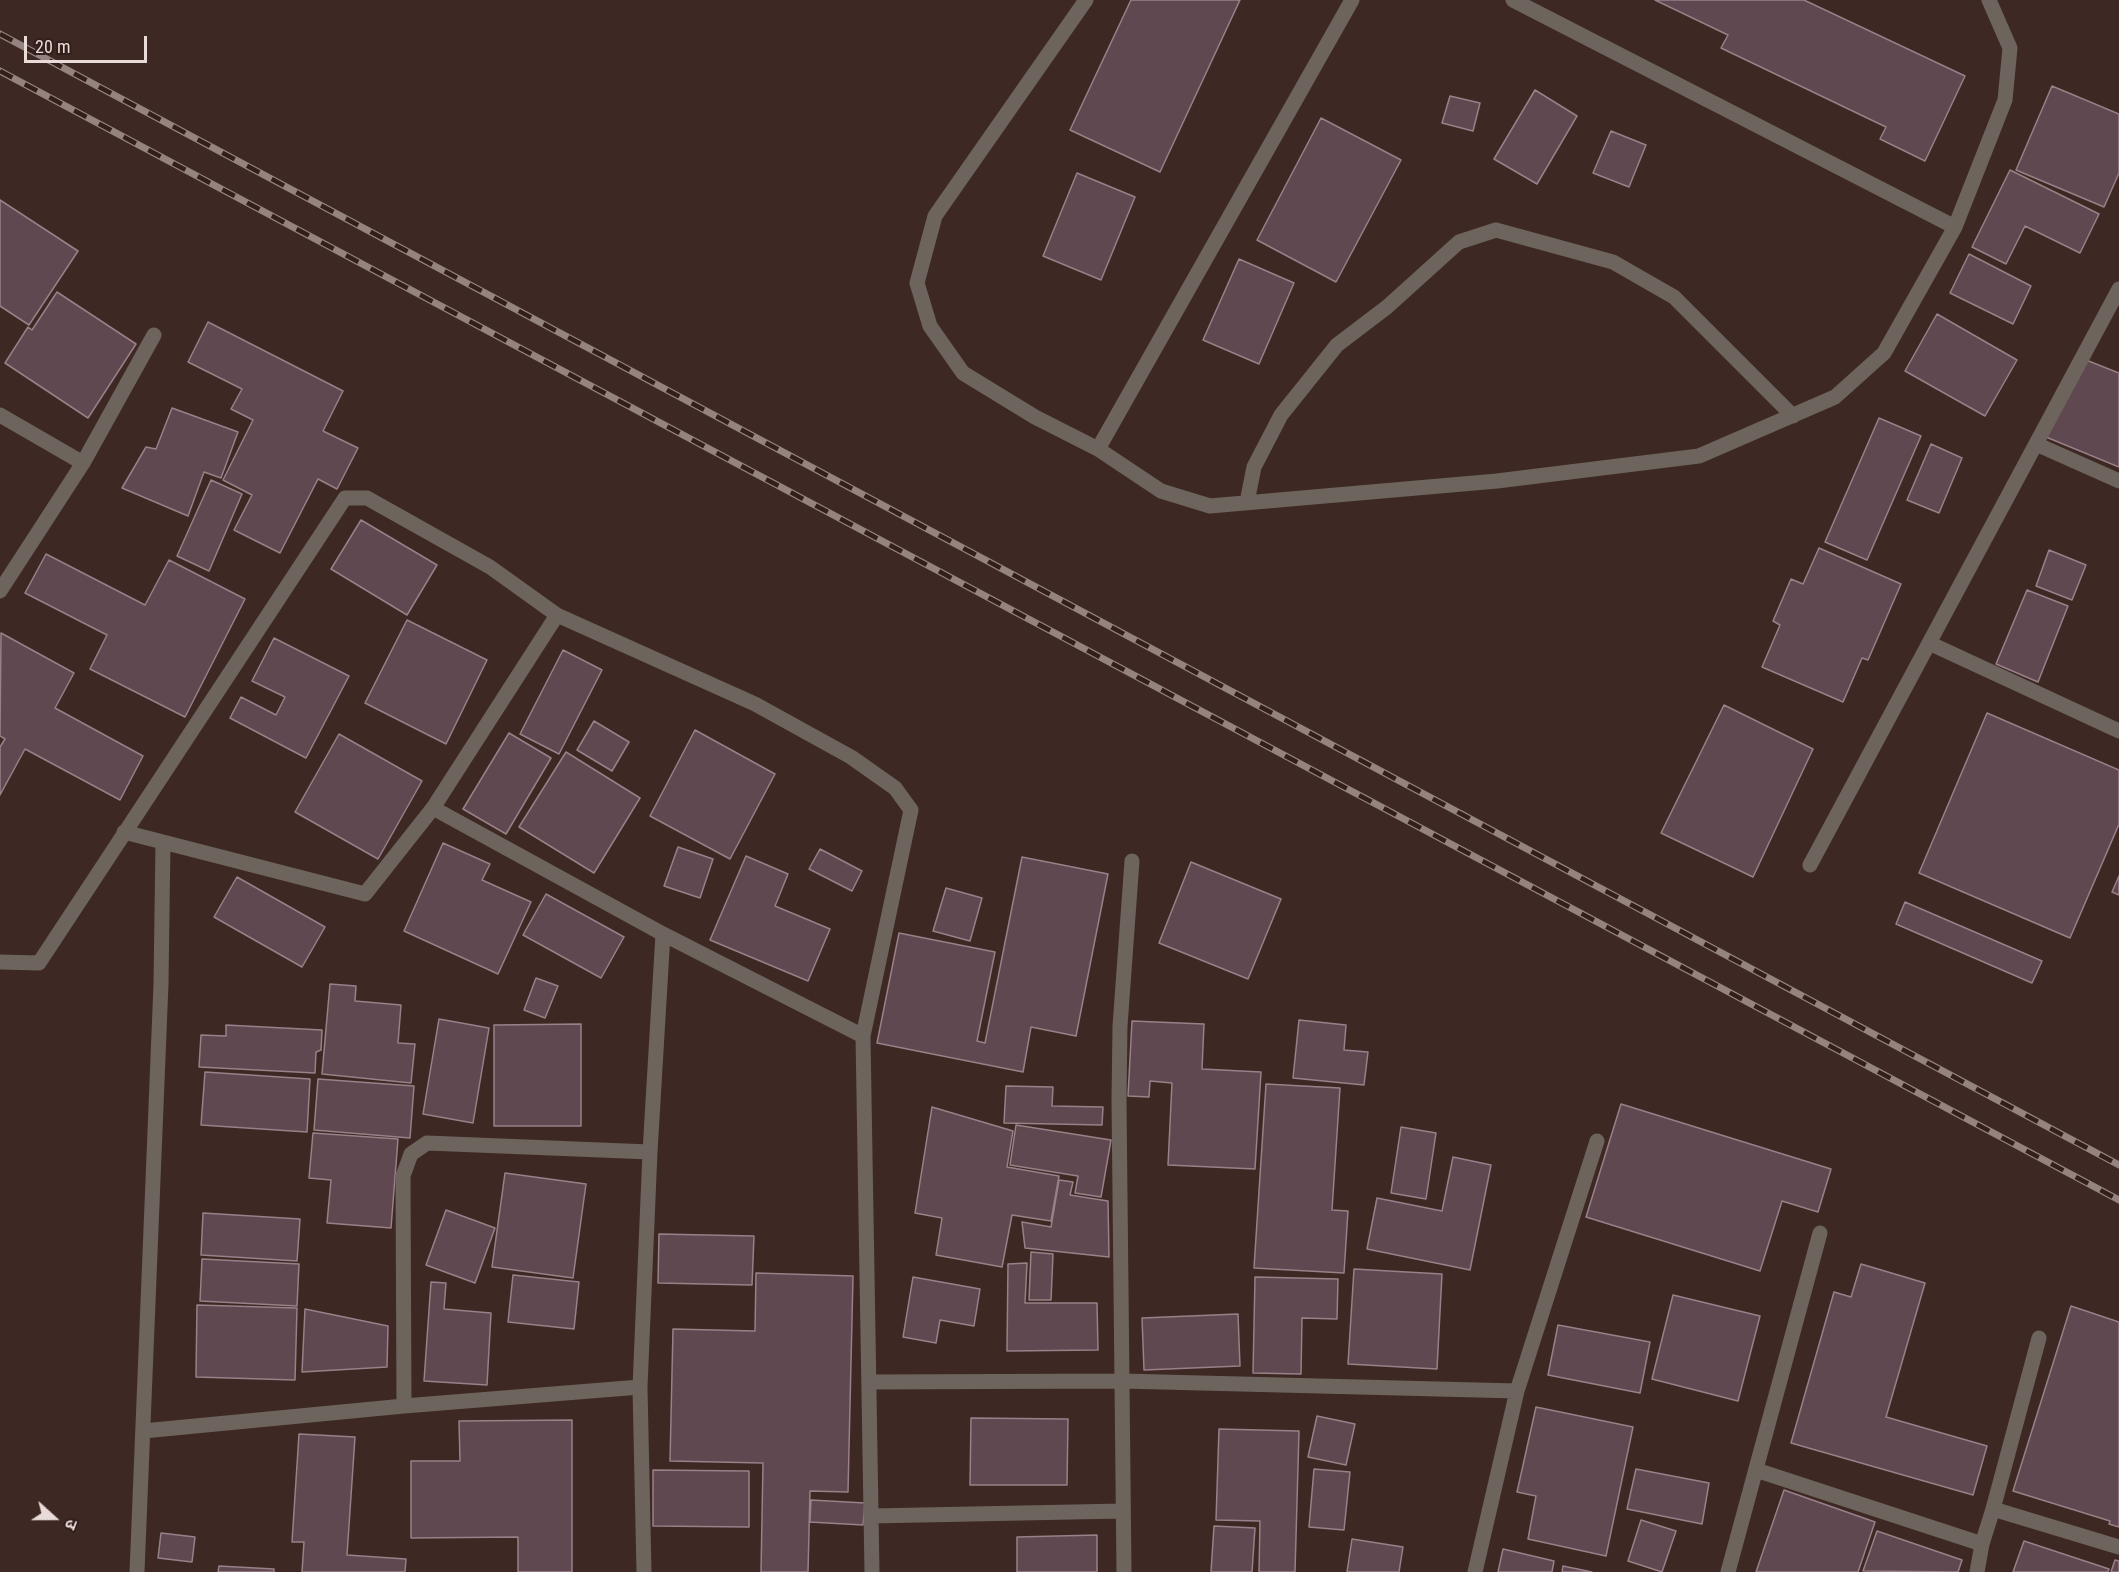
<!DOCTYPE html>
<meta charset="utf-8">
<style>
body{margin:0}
#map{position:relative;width:2119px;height:1572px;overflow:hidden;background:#3d2824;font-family:"Roboto Condensed","Noto Sans Devanagari",sans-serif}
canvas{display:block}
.north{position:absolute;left:24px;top:1488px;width:60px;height:60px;-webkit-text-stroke:4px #321e1a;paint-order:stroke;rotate:111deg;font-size:16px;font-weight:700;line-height:24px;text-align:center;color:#e9dbd8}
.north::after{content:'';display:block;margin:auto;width:21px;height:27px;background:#e9dbd8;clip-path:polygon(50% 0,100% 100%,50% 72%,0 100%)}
.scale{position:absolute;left:24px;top:36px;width:123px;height:27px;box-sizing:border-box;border:3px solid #e9dbd8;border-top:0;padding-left:8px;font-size:18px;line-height:21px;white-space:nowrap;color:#e9dbd8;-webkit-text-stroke:4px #321e1a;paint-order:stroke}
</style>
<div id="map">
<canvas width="2119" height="1572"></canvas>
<div class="north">उ</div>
<div class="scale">20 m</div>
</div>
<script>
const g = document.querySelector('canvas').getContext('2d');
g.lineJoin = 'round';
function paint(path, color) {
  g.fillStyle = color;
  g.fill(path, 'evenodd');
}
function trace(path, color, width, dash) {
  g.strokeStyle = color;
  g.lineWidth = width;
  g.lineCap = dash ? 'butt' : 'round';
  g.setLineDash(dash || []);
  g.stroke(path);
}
const building = new Path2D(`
 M1131 0H1240L1160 172 1070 130Z
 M1655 0H1804L1965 76 1925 161 1880 139 1886 127 1721 48 1728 35Z
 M2052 86 2119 114V173L2104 207 2016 170Z
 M1535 90 1577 116 1537 184 1494 159Z
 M1450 96 1480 103 1473 131 1442 123Z
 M1321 118 1401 160 1336 282 1257 240Z
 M1611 131 1646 145 1629 187 1593 173Z
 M2010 170 2099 214 2080 253 2025 226 2006 264 1972 247Z
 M1077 173 1135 197 1101 280 1043 256Z
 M0 200 78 251 29 325 0 306Z
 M1969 254 2031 286 2013 324 1950 293Z
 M1239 259 1294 283 1259 364 1203 340Z
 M57 292 136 344 88 418 5 363 28 327 32 330Z
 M1937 314 2017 360 1985 416 1905 371Z
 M208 322 343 391 323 431 358 448 337 489 318 479 280 553 234 530 252 495 223 480 253 420 231 409 242 389 188 362Z
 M2086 360 2119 373V467L2046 437Z
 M172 408 238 432 221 478 204 472 188 516 122 488 146 447 156 449Z
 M1879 418 1921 436 1867 560 1825 542Z
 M1931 444 1962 458 1939 513 1907 500Z
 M211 480 242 494 209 571 177 556Z
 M361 520 437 565 407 615 331 569Z
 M1819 548 1901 584 1868 660 1862 658 1843 702 1762 667 1780 625 1773 621 1791 579 1803 584Z
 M2049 550 2086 565 2072 600 2036 586Z
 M46 554 145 605 169 560 245 599 185 717 90 669 107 635 25 593Z
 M2027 590 2068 606 2038 682 1996 664Z
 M407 620 487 660 446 744 365 703Z
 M1 633 74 673 55 708 143 756 120 800 25 749 0 795V747L5 739 0 736Z
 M274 638 349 676 306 758 230 718 241 697 276 715 285 697 252 681Z
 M563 650 602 670 559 754 520 734Z
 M1724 705 1813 749 1753 877 1661 833Z
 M1987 713 2119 770V824L2070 938 1919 873Z
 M594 721 629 742 612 771 577 750Z
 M695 730 775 774 730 859 650 816Z
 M509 733 551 758 506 834 463 809Z
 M339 734 422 781 378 859 295 812Z
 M566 752 640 798 594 873 519 827Z
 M443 843 490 864 482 880 531 902 498 974 404 931Z
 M678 847 713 859 700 898 664 886Z
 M820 849 862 871 852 891 809 869Z
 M746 856 788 874 775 906 830 929 808 981 710 940Z
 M1022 857 1108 874 1076 1036 1031 1027 1023 1072 877 1043 899 933 995 952 977 1041 985 1043Z
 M1191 862 1281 899 1248 979 1159 943Z
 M2119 876V895L2112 892Z
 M237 877 325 927 302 967 214 917Z
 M946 888 982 898 970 941 933 931Z
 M546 894 624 937 601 978 523 935Z
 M1905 902 2042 961 2032 983 1896 924Z
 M536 978 558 986 545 1018 524 1010Z
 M330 984 356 986 355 1001 401 1005 398 1043 415 1044 411 1083 322 1074Z
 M439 1019 489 1028 473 1123 423 1114Z
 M1299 1020 1346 1025 1344 1050 1368 1052 1364 1085 1293 1078Z
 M1132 1021 1204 1024 1202 1069 1261 1072 1255 1169 1168 1165 1172 1083 1150 1081 1149 1097 1128 1096Z
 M581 1024V1126H494V1025Z
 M226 1025 322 1030 321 1050 316 1052 315 1073 199 1067 201 1035 226 1036Z
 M205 1072 310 1079 307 1132 201 1125Z
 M318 1079 414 1086 410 1138 314 1130Z
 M1266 1084 1340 1088 1332 1210 1348 1211 1344 1273 1254 1268Z
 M1006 1086 1053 1087 1052 1106 1103 1107 1102 1125 1004 1123Z
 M1621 1104 1831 1169 1818 1212 1782 1201 1760 1271 1586 1217Z
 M932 1107 1013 1131 1007 1167 1059 1176 1051 1221 1012 1215 1002 1267 936 1255 942 1218 915 1213Z
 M1016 1125 1111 1140 1101 1197 1075 1193 1078 1176 1010 1165Z
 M1401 1127 1436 1133 1426 1199 1391 1193Z
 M313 1133 398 1139 391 1228 327 1223 331 1180 309 1178Z
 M1453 1157 1491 1165 1470 1270 1367 1249 1377 1198 1442 1211Z
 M505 1173 586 1184 573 1278 492 1267Z
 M1059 1180 1073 1182 1070 1195 1108 1201 1109 1257 1025 1248 1022 1222 1051 1227Z
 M446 1210 495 1228 475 1283 426 1265Z
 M203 1213 300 1219 297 1261 201 1255Z
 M659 1234 754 1236 752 1285 658 1283Z
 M1031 1252 1053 1254 1051 1300H1029Z
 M202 1259 299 1264 297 1306 200 1301Z
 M1027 1263 1025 1303H1097L1098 1350 1007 1351 1008 1264Z
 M1861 1264 1925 1283 1886 1417 1987 1446 1973 1495 1791 1443 1834 1292 1851 1297Z
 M1354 1269 1442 1274 1437 1369 1348 1364Z
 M756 1273 853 1276 848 1492 810 1491 808 1572H761L763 1463 670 1461 673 1329 755 1331Z
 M513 1275 579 1282 574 1329 508 1322Z
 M913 1277 980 1289 974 1326 940 1320 936 1343 903 1337Z
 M1255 1277 1338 1279 1337 1319 1302 1318 1301 1374 1253 1373Z
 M431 1282 446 1283 444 1309 491 1313 487 1385 424 1381Z
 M1673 1295 1760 1316 1738 1401 1652 1379Z
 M197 1305 297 1308 295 1380 196 1377Z
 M2071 1306 2119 1322V1527L2109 1524 2110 1521 2013 1491Z
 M305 1309 388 1326 387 1367 302 1372Z
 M1238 1314 1240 1366 1144 1370 1142 1318Z
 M1558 1325 1650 1342 1640 1393 1548 1375Z
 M1536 1407 1633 1427 1606 1556 1528 1539 1536 1496 1517 1492Z
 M1317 1416 1355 1424 1346 1465 1308 1457Z
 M971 1418 1068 1419 1067 1485H970Z
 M572 1420V1572H518V1537L411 1538V1461H460L459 1421Z
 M1219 1429 1299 1431 1295 1572H1259L1260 1521 1216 1520Z
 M299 1434 355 1437 347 1555 406 1559 405 1572H302L304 1542H292Z
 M1314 1469 1350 1472 1344 1530 1309 1527Z
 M1636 1469 1709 1483 1702 1524 1627 1509Z
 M653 1470 749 1471V1527L653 1526Z
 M1784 1490 1875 1522 1858 1572H1756Z
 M811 1500 865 1503 863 1525 810 1522Z
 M1641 1520 1676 1531 1662 1572 1628 1561Z
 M1214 1526 1255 1528 1252 1572H1211Z
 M1877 1531 1962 1560 1958 1572 1863 1571Z
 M161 1533 195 1537 192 1562 158 1558Z
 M1097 1535V1572H1017V1537Z
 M1352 1539 1403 1547 1399 1572H1347Z
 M2024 1541 2109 1569 2108 1572H2013Z
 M1503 1549 1554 1561 1552 1572H1498Z
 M2115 1560 2119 1561V1572H2111Z
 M219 1566 274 1569V1572H218Z
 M1563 1566 1592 1572H1562Z`);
const lane = new Path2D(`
 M1086 0 935 216 917 283 930 326 963 373 1035 417 1098 449 1161 491 1210 506 1497 481 1699 456 1835 397 1884 353 1955 227 2005 100 2010 48 1989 0
 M1513 0 1955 227
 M1098 449 1352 0
 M1247 502 1254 467 1281 415 1337 345 1387 307 1459 242 1496 230 1613 262 1674 297 1793 416`);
const street = new Path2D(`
 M0 415 83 463
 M2036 444 2119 481
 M0 591 83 463 154 335
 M557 615 433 808 663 934
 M1929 643 2119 731
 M124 832 365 894 433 808
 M1810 865 2119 289
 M0 962 39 963 345 498H367L490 567 557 615 755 704 851 757 895 788 911 810 863 1036 872 1572
 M869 1382 1122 1381 1517 1391 1597 1141
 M404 1406 403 1176 411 1154 427 1143 650 1152
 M143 1431 404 1406 640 1387
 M1756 1470 1982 1544
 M1993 1509 2119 1547
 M871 1516 1123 1511
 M137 1572 161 984 163 842
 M644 1572 640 1387 650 1152 663 934 863 1036
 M1124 1572 1119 1100 1120 1026 1132 861
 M1475 1572 1517 1391
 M1728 1572 1820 1233
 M1977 1572 1982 1544 1993 1509 2039 1338`);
const rail = new Path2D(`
 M0 34 2119 1165
 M0 71 2119 1200`);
paint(building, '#5f4850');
trace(building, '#9a8088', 1.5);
trace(lane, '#6c645d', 15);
trace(street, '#6c645d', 15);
trace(rail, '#94837f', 7);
trace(rail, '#321e1a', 4.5, [14]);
</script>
